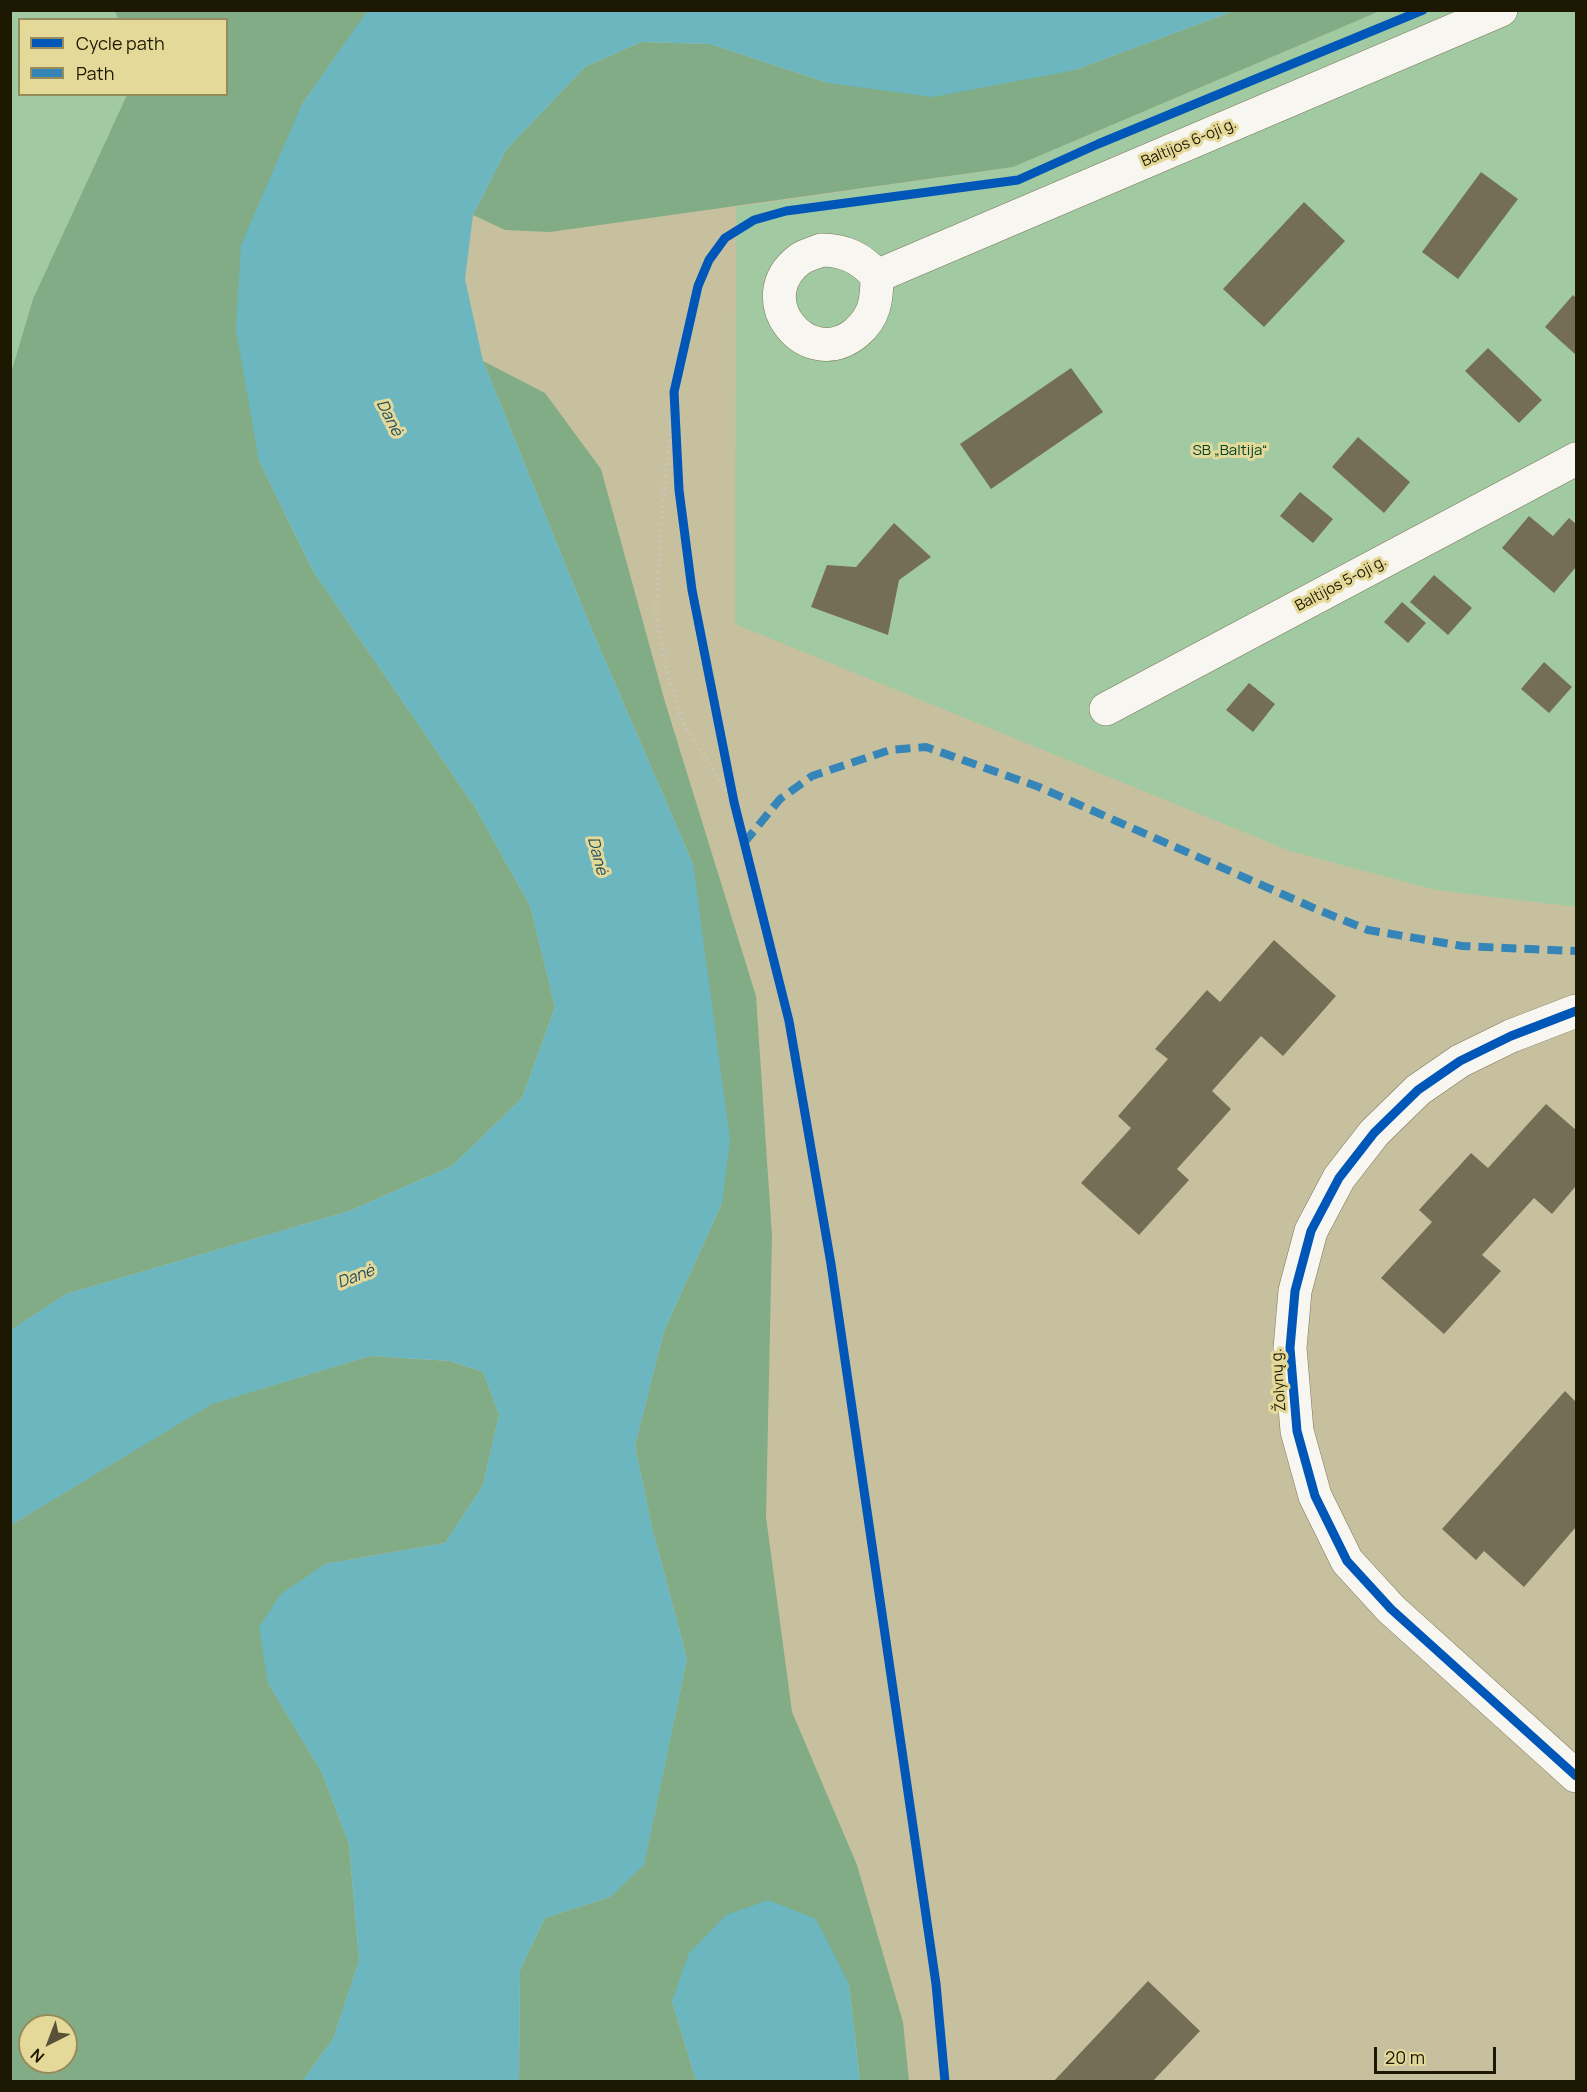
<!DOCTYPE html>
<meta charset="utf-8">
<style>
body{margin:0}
#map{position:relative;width:1587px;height:2092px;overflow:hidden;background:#c7c09e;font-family:Manrope,sans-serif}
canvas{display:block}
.frame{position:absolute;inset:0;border:12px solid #1d1801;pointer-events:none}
.legend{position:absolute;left:18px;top:18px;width:210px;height:78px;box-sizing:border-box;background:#e5d999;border:2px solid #958c5c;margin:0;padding:8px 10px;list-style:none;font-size:18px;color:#1d1801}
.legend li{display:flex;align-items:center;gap:12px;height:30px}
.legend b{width:30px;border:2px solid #958c5c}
.north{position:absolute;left:18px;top:2014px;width:60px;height:60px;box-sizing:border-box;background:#e5d999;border:2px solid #958c5c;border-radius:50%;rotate:222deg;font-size:16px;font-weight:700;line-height:24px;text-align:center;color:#1d1801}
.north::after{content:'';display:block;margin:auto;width:21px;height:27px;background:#585338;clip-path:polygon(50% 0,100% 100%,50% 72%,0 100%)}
.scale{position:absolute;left:1374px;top:2047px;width:122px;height:27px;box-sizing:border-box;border:3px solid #1d1801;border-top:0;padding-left:8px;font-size:18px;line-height:21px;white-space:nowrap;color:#1d1801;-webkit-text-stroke:4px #e5d999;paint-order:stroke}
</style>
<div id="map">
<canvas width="1587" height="2092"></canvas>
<div class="frame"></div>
<ul class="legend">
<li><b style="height:8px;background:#0057b8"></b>Cycle path</li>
<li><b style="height:8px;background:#3685b8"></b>Path</li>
</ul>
<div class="north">N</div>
<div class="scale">20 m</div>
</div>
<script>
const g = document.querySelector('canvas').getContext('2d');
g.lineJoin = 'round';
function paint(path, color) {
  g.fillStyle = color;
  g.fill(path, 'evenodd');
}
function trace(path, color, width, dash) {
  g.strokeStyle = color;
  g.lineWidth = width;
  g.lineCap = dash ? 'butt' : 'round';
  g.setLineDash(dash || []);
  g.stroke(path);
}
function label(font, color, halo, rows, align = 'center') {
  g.font = font + ' Manrope,sans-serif';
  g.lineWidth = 6;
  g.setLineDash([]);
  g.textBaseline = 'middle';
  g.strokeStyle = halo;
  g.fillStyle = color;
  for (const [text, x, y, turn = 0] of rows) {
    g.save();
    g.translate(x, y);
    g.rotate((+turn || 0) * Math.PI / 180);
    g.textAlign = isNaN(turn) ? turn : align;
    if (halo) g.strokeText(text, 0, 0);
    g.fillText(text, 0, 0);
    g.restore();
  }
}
const green = new Path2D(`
 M11 11H115L118 19 20 20V94L127 95 33 299 11 373Z
 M1380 11H1576V907L1436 890 1290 851 735 624 736 207 1013 167Z`);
const forest = new Path2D(`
 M115 11H368L302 104 259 461 313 571 475 807 530 906 555 1007 522 1098 452 1166 349 1211 66 1294 11 1330V373L33 299 127 95 226 94V20L118 19Z
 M1234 11H1380L1013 167 550 232 505 230 473 215 506 150 585 67 641 42 710 44 828 83 1075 70Z
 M483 361 545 393 601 469 665 702 756 996 772 1236 766 1517 792 1712 857 1865 903 2022 909 2081H860L849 1984 672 2001 696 2081H519L520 1970 545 1918 610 1897 644 1864 687 1659 651 1523 635 1446 664 1331 722 1203 693 864 592 630Z
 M370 1356 450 1361 483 1372 499 1415 483 1485 445 1543 325 1564 268 1683 322 1773 349 1844 359 1961 333 2039 302 2081 11 2082V1525L211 1404ZM30 2026H66V2062H30Z`);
const water = new Path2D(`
 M368 10 1234 11 1075 70 933 97 828 83 710 44 641 42 585 67 506 150 473 215 465 279 483 361 592 630 693 864 730 1140 722 1203 664 1331 635 1446 651 1523 687 1659 644 1865 610 1897 545 1918 520 1970 519 2081H302L333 2039 359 1961 349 1844 322 1773 268 1683 259 1627 281 1594 325 1564 445 1543 483 1485 499 1415 483 1372 450 1361 370 1356 212 1404 11 1525V1330L66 1294 349 1211 452 1166 522 1098 555 1007 530 906 475 807 313 571 259 461 236 330 241 245 302 104Z
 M768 1900 816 1919 849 1984 860 2081H696L672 2001 689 1953 726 1915Z`);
const building = new Path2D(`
 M1481 172 1518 199 1458 279 1422 252Z
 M1304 202 1345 241 1264 327 1223 289Z
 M1573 295 1576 298V355L1545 327Z
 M1488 348 1542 400 1519 423 1465 371Z
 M1071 368 1103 412 991 489 960 444Z
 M1358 437 1410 482 1384 513 1332 467Z
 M1300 492 1333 519 1313 543 1280 516Z
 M1529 516 1553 536 1569 518 1576 524V567L1554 593 1502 548Z
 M894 523 931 557 899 580 888 635 811 607 827 565 856 567Z
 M1434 575 1472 608 1448 635 1410 602Z
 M1402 602 1426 623 1408 643 1384 622Z
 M1544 662 1572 687 1549 713 1521 689Z
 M1249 683 1275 704 1253 732 1226 710Z
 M1274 940 1336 996 1283 1056 1261 1036 1212 1091 1231 1109 1177 1169 1189 1180 1139 1235 1081 1183 1131 1128 1118 1116 1168 1059 1155 1049 1207 990 1220 1002Z
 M1546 1104 1576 1130V1186L1552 1214 1534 1198 1482 1255 1501 1271 1444 1334 1381 1278 1432 1222 1419 1210 1471 1153 1488 1168Z
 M1565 1391 1576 1402V1527L1524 1587 1484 1551 1476 1560 1442 1529Z
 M1148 1981 1200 2031 1152 2082H1053Z`);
const path = new Path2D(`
 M674 392 661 523 656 615 667 673 683 723 734 802`);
const minor = new Path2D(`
 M821 250C845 250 861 258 877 276 877 300 875 317 856 333 807 373 747 298 800 259 806 255 815 253 821 250Z
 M877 276 1501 10
 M1106 709 1576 459
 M1576 1011 1511 1036 1460 1061 1418 1090 1374 1133 1339 1178 1311 1231 1295 1291 1290 1348 1297 1431 1315 1496 1347 1561 1391 1609 1576 1776`);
const quiet = new Path2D(`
 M744 843 780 799 812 776 890 750 926 747 1039 787 1316 909 1368 930 1462 946 1576 951`);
const cycleway = new Path2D(`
 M1576 1011 1511 1036 1460 1061 1418 1090 1374 1133 1339 1178 1311 1231 1295 1291 1290 1348 1297 1431 1315 1496 1347 1561 1391 1609 1576 1776
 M945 2082 936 1984 831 1264 789 1021 734 802 692 590 679 490 674 392 698 286 709 260 725 238 754 220 786 211 1018 180 1098 144 1423 10`);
const streetNames = [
 ["Baltijos 6-oji g.",1189,143,-23],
 ["Baltijos 5-oji g.",1341,584,-28],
 ["Žolynų g.",1279,1380,-94]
];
const parkNames = [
 ["SB „Baltija“",1230,451]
];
const waterNames = [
 ["Danė",389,418,63],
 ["Danė",597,856,75],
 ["Danė",356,1277,-21]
];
paint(green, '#a2caa2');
paint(forest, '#81ac85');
paint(water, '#6cb6c0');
paint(building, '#746e56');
trace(minor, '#7b7659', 34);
trace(path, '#c9c6bc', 4, [1.5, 4.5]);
trace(minor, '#f7f6f0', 33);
trace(quiet, '#3685b8', 8, [15, 8]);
trace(cycleway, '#0057b8', 9);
label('15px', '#1d1801', '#e5d999', streetNames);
label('15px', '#004629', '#e5d999', parkNames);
label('italic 16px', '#214f5c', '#e5d999', waterNames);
</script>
